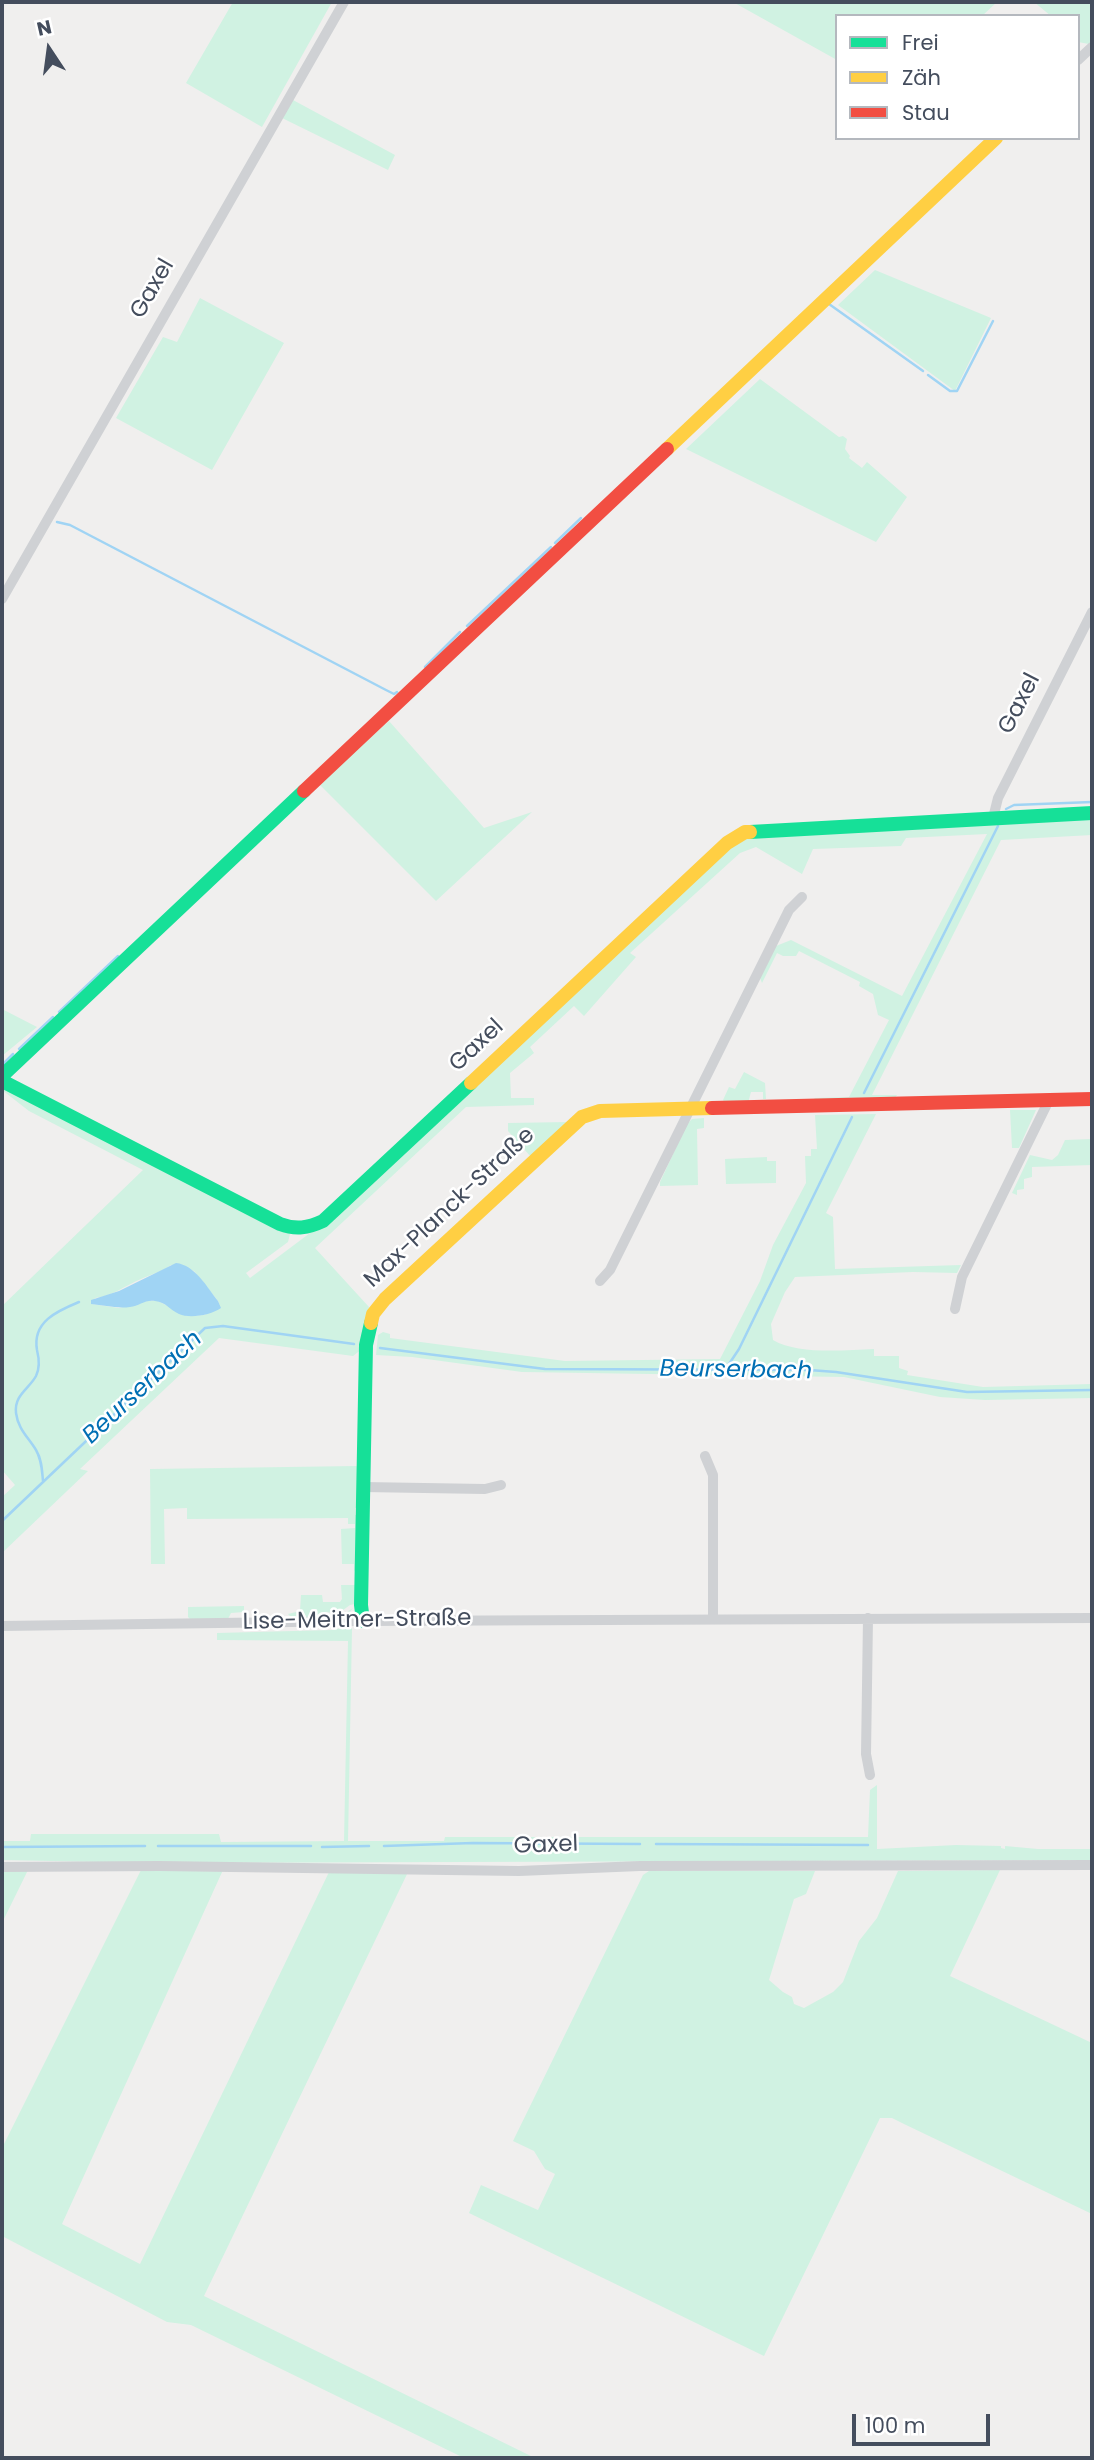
<!DOCTYPE html>
<meta charset="utf-8">
<style>
body{margin:0}
#map{position:relative;width:1094px;height:2460px;overflow:hidden;background:#f0efee;font-family:Poppins,sans-serif}
canvas{display:block}
.frame{position:absolute;inset:0;border:4px solid #444d5d;pointer-events:none}
.legend{position:absolute;left:835px;top:14px;width:245px;height:126px;box-sizing:border-box;background:#fff;border:2px solid #b4b8be;margin:0;padding:9px 12px;list-style:none;font-size:21px;color:#444d5d}
.legend li{display:flex;align-items:center;gap:14px;height:35px}
.legend b{width:35px;border:2px solid #b4b8be}
.north{position:absolute;left:14px;top:14px;width:70px;height:70px;-webkit-text-stroke:5px #fff;paint-order:stroke;rotate:347deg;font-size:19px;font-weight:700;line-height:28px;text-align:center;color:#444d5d}
.north::after{content:'';display:block;margin:auto;width:24px;height:32px;background:#444d5d;clip-path:polygon(50% 0,100% 100%,50% 72%,0 100%)}
.scale{position:absolute;left:852px;top:2414px;width:138px;height:32px;box-sizing:border-box;border:4px solid #444d5d;border-top:0;padding-left:9px;font-size:21px;line-height:24px;white-space:nowrap;color:#444d5d;-webkit-text-stroke:5px #fff;paint-order:stroke}
</style>
<div id="map">
<canvas width="1094" height="2460"></canvas>
<div class="frame"></div>
<ul class="legend">
<li><b style="height:9px;background:#16e098"></b>Frei</li>
<li><b style="height:9px;background:#ffcf43"></b>Zäh</li>
<li><b style="height:9px;background:#f24e42"></b>Stau</li>
</ul>
<div class="north">N</div>
<div class="scale">100 m</div>
</div>
<script>
const g = document.querySelector('canvas').getContext('2d');
g.lineJoin = 'round';
function paint(path, color) {
  g.fillStyle = color;
  g.fill(path, 'evenodd');
}
function trace(path, color, width, dash) {
  g.strokeStyle = color;
  g.lineWidth = width;
  g.lineCap = dash ? 'butt' : 'round';
  g.setLineDash(dash || []);
  g.stroke(path);
}
function label(font, color, halo, rows, align = 'center') {
  g.font = font + ' Poppins,sans-serif';
  g.lineWidth = 5;
  g.setLineDash([]);
  g.textBaseline = 'middle';
  g.strokeStyle = halo;
  g.fillStyle = color;
  for (const [text, x, y, turn = 0] of rows) {
    g.save();
    g.translate(x, y);
    g.rotate((+turn || 0) * Math.PI / 180);
    g.textAlign = isNaN(turn) ? turn : align;
    if (halo) g.strokeText(text, 0, 0);
    g.fillText(text, 0, 0);
    g.restore();
  }
}
const green = new Path2D(`
 M233 2H332L262 127 186 83Z
 M733 2H997L982 16H837V60Z
 M1034 2H1092V41L1089 44 1078 42V16H1051Z
 M293 100 395 155 388 170 282 118Z
 M875 270 991 318 955 391 838 305Z
 M200 298 284 343 212 470 116 418 163 337 177 342Z
 M760 379 839 437 843 436 847 439 845 449 850 456 849 458 862 468 867 462 907 497 876 542 686 449Z
 M389 721 484 828 532 812 436 901 319 784Z
 M1092 816V835L1001 840 872 1095H897L895 1098 817 1101 814 1098 849 1097 889 1020 878 1015 873 994 859 986 860 982 799 951 796 956H783L777 953 762 983 760 978 776 946 791 940 902 996 987 834 906 838 901 846 813 849 802 874 756 847 740 853 630 953 636 957 584 1016 574 1006 530 1047 534 1053 510 1073 511 1098H534V1105L466 1107 315 1248 369 1307 362 1349 353 1356 219 1338 80 1469 88 1471 2 1553V1497L15 1485 2 1470V1306L143 1170 29 1111 2 1090V1085L290 1234 288 1242 246 1273 250 1278 322 1224 738 838ZM171 1265 194 1271 218 1301 220 1307 204 1315 187 1316 158 1301H147L119 1308 92 1304 95 1298C113 1296 124 1286 141 1279 152 1274 161 1272 171 1265Z
 M2 1009 37 1027 2 1056Z
 M744 1072 765 1083 766 1099H763V1092H751L748 1103H725L723 1100 729 1087 735 1089Z
 M1010 1110H1036L1019 1148H1012Z
 M876 1114 826 1213 833 1217 835 1269 961 1265 957 1273 913 1272 795 1277 785 1292 771 1324 773 1340C798 1355 845 1350 874 1349V1356H899V1368L908 1371 907 1375 983 1387 1092 1384V1398L985 1400 940 1397 844 1377 522 1372 412 1357 376 1355 378 1335 383 1332 390 1334V1338L565 1361 720 1359 760 1281 773 1245 806 1183 805 1156H811V1149H817L815 1115Z
 M704 1118V1128L697 1129 698 1185 660 1186V1182L687 1124 692 1119Z
 M568 1122 531 1157 508 1131V1123Z
 M1092 1139V1165L1032 1167V1177L1024 1179V1189L1017 1190V1195L1012 1193 1030 1155 1052 1160 1058 1155 1065 1140Z
 M767 1157V1161H776V1183L726 1184 725 1159Z
 M356 1466 359 1467 358 1507 355 1508V1515H358L357 1569 354 1571V1564H342L341 1529 355 1528V1524H348V1518L187 1519V1508L164 1509 165 1564H151L150 1469Z
 M341 1585H356L355 1604 350 1605 339 1613 324 1612V1615L344 1614 353 1608C342 1623 310 1617 292 1618L288 1614 300 1611 301 1595H322L323 1602H340L342 1599Z
 M244 1606V1612L231 1613 228 1619H190L188 1617V1607Z
 M350 1626 352 1629 348 1841H444L445 1837H868L870 1790 877 1785V1849L956 1845 1001 1846V1848L1005 1849V1846L1038 1849H1092V1860L149 1863 2 1860V1841H30L31 1834H219L221 1842 344 1841 348 1641 217 1640V1633L332 1630Z
 M2 1870H28L2 1923Z
 M141 1870H223L62 2224 140 2264 330 1870H409L204 2296 535 2458H464L191 2325 167 2322 2 2236V2148Z
 M1000 1870 950 1976 1092 2043V2214L904 2124 892 2118H880L764 2356 469 2213 481 2185 538 2210 555 2174 545 2169 534 2151 513 2141 643 1875 649 1871H815L806 1894 794 1899 769 1980 783 1992 792 1997 794 2004 804 2008 833 1992 843 1982 859 1941 877 1918 898 1871Z`);
const water = new Path2D(`
 M176 1263C195 1265 207 1287 218 1301L221 1308C211 1315 190 1319 179 1314 170 1310 166 1302 155 1301 146 1299 139 1306 130 1307 117 1309 104 1305 91 1304V1300L119 1291Z`);
const stream = new Path2D(`
 M829 304 923 371
 M928 375 950 391H957L993 321
 M57 522 70 525 386 690 394 694 397 692
 M555 543 581 518
 M467 626 551 547
 M425 667 460 632
 M1006 809 1014 805 1092 802
 M59 1012 118 956
 M19 1049 53 1017
 M4 1063 13 1054
 M864 1093 998 826
 M380 1348 545 1369 809 1370 836 1372 967 1392 1092 1390
 M725 1370 739 1349 852 1117
 M43 1481C42 1471 42 1460 36 1450 28 1437 18 1429 16 1413 14 1395 29 1389 36 1376 40 1368 39 1358 37 1350 32 1322 57 1311 79 1302
 M2 1521 205 1328 223 1326 354 1344
 M656 1844 868 1845
 M158 1846H311
 M384 1846 473 1843 640 1844
 M2 1847 145 1846
 M322 1847 369 1846`);
const street = new Path2D(`
 M1078 60 1092 47
 M2 599 344 2
 M993 818 998 798 1092 612
 M600 1281 610 1270 789 910 802 897
 M955 1309 962 1277 1049 1100
 M705 1456 713 1475V1619
 M363 1487 485 1489 501 1485
 M868 1618 866 1754 870 1775
 M2 1626 363 1621 1092 1618
 M2 1867 159 1866 519 1871 640 1866 1092 1865`);
const fast = new Path2D(`
 M750 832 1092 813
 M2 1076 304 791
 M2 1081 280 1224C296 1230 308 1228 323 1221L471 1083
 M363 1621 361 1605 366 1345 371 1323`);
const slow = new Path2D(`
 M667 449 996 138
 M471 1083 727 843 745 832H750
 M371 1323 373 1314 385 1299 582 1117 600 1111 712 1108`);
const jam = new Path2D(`
 M304 791 667 449
 M712 1108 1092 1099`);
const streetNames = [
 ["Gaxel",153,289,-60],
 ["Gaxel",1020,704,-63],
 ["Gaxel",477,1046,-43],
 ["Max-Planck-Straße",450,1208,-43],
 ["Lise-Meitner-Straße",357,1621,-1],
 ["Gaxel",546,1846,-2]
];
const waterNames = [
 ["Beurserbach",736,1371,1],
 ["Beurserbach",143,1388,-43]
];
paint(green, '#d0f2e2');
paint(water, '#a0d4f4');
trace(stream, '#a0d4f4', 2.5);
trace(street, '#cfd1d4', 10);
trace(fast, '#16e098', 14);
trace(slow, '#ffcf43', 14);
trace(jam, '#f24e42', 14);
label('23px', '#444d5d', '#fff', streetNames);
label('italic 24px', '#006fb4', '#fff', waterNames);
</script>
